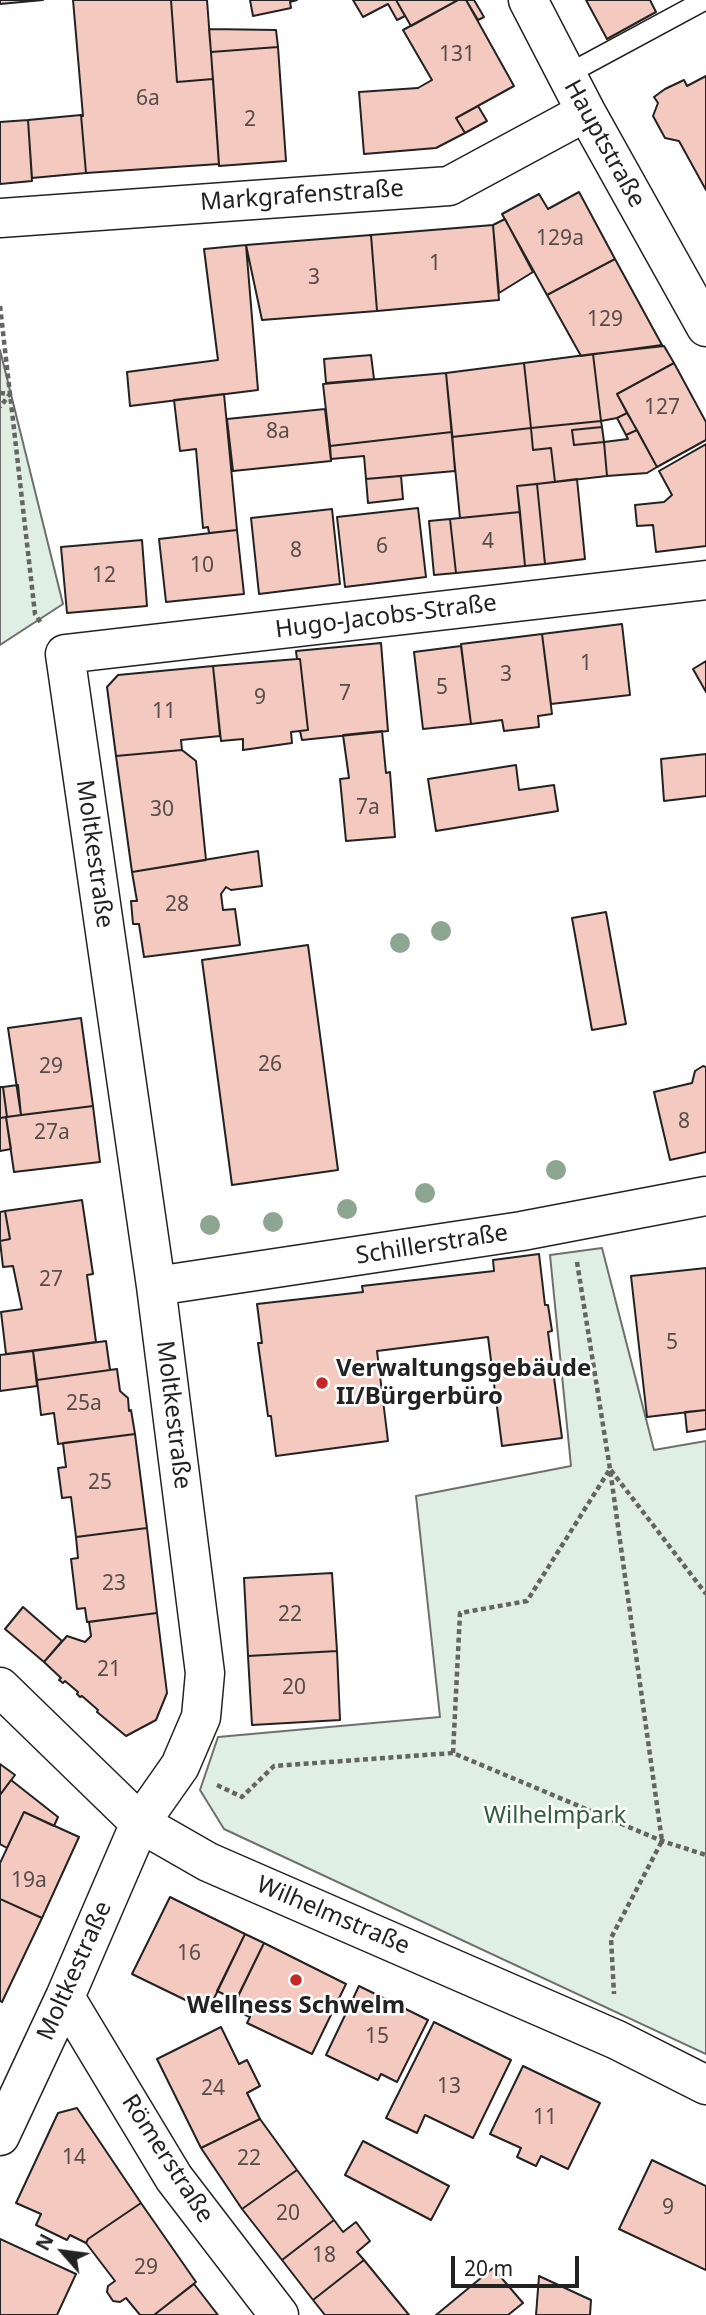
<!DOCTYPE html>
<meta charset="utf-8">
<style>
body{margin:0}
#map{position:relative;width:706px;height:2315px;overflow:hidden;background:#fff;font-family:"Noto Sans",sans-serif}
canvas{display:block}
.north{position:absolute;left:28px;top:2217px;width:70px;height:70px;-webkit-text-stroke:5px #fff;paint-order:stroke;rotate:298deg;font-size:19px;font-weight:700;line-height:28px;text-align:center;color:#222}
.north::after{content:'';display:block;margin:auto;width:24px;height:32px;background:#222;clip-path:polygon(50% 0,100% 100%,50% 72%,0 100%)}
.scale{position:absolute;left:451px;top:2256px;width:128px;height:32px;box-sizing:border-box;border:4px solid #222;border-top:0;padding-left:9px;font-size:21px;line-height:24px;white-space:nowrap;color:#222;-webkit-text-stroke:5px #fff;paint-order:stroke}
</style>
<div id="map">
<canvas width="706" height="2315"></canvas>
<div class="north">N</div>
<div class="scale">20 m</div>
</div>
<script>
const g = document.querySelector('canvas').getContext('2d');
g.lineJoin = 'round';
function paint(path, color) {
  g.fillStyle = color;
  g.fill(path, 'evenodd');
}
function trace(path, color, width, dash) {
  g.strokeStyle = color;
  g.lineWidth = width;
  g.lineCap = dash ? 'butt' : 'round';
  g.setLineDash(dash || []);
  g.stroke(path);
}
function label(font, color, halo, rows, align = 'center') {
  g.font = font + ' "Noto Sans",sans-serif';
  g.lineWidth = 5;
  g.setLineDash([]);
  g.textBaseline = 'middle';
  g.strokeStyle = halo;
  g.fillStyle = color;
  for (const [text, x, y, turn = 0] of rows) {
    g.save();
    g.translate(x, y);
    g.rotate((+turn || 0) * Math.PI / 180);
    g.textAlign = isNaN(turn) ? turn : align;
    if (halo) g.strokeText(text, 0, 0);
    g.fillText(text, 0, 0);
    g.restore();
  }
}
const green = new Path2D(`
 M0 350 63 604 0 645Z
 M602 1248 654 1450 706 1441V2054L224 1829 200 1790 218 1737 440 1717 416 1496 571 1466 550 1255Z`);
const building = new Path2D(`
 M0 0H43L0 4Z
 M73 0H171L177 82 213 79 219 164 86 173 81 115 83 116Z
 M171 0H207L213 79 177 82Z
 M250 0H297L290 2 291 8 253 16Z
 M353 0H396L405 16 397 20 388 4 363 17Z
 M396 0H458L411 26Z
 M458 0H466L514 86 456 118 465 133 436 148 364 154 359 92 418 88 432 80 403 30Z
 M466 0H474L484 17 478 20Z
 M586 0H650L656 12 607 39Z
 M209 29 276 30 278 47 211 52Z
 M278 47 286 161 219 166 211 52Z
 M706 76V190L679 141 665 138 653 116 658 103 654 97 665 89 684 80 687 86Z
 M478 106 487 121 465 133 456 118Z
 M81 115 86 173 32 178 28 120Z
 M28 120 32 181 0 184V122Z
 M579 192 615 259 547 295 502 214 539 194 548 209Z
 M505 219 533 272 499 293 493 225Z
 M493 225 499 300 377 311 371 235Z
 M371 235 377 311 262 320 246 245Z
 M246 245 258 390 130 406 127 372 218 360 204 249Z
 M615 259 662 345 581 356 547 295Z
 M664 346 674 363 617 394 627 413 617 418 601 421 593 354Z
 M593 354 601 421 531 428 524 363Z
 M371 355 374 379 326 383 324 359Z
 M524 363 531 428 452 437 446 373Z
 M674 363 706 422V440L657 467 617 394Z
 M446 373 452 432 330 446 323 384Z
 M224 394 237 530 209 533 208 527 203 528 196 449 180 451 174 400Z
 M325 409 331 461 233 471 227 419Z
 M627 413 637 430 626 435 617 418Z
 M601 421 602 427 572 430 574 445 604 442 607 476 555 482 551 448 533 450 531 428Z
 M602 427 604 442 574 445 572 430Z
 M531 428 533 450 551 448 555 482 517 486 520 512 460 518 452 437Z
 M637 430 657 467 647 473 607 476 604 442 628 439 626 435Z
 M452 432 455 471 366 479 364 456 331 459 330 446Z
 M706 444V546L656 552 653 525 637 526 635 505 664 502 672 495 659 471Z
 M401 476 403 499 368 503 366 479Z
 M577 479 585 559 545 564 537 484Z
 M537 484 545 564 525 566 517 486Z
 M418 508 426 577 345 587 337 517Z
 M332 509 340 584 259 594 251 518Z
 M520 512 525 566 456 573 450 519Z
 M450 519 456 573 434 575 429 521Z
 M237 530 244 594 166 602 159 539Z
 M142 540 147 606 67 613 61 547Z
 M622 624 630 695 551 704 542 634Z
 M542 634 552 714 538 716 539 727 504 731 502 720 471 724 461 644Z
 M381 643 388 731 302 740 300 731 308 730 300 659H297L296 651Z
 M461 646 471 724 423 729 414 652Z
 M297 659H300L308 730 291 732 292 743 243 750V739L221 741 213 666Z
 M706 661V692L693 669Z
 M213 666 220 736 181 740 182 750 116 756 107 687 118 675Z
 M382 731 386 773 390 772 395 837 346 841 340 779 349 778 343 735Z
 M182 750 196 761 206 860 132 872 116 756Z
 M706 754V796L664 801 661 759Z
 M516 765 519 790 554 785 558 811 436 831 428 779Z
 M258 851 262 886 231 890 226 887 221 894 223 910 235 909 240 945 144 957 139 924H133L131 901H137L132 872Z
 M606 912 626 1024 592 1030 572 918Z
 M308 945 338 1170 232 1185 202 960Z
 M81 1018 93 1106 21 1115 8 1028Z
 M703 1066 706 1067V1152L670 1160 654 1092 692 1083 695 1071Z
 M18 1085 21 1115 7 1117 3 1087Z
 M0 1087H3L7 1117 0 1118Z
 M93 1106 100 1162 14 1172 6 1117Z
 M6 1117 11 1149 0 1151V1118Z
 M82 1200 93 1274 87 1275 96 1342 6 1354 1 1312 22 1309 13 1266 3 1267 0 1241 10 1239 5 1211Z
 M5 1211 10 1239 0 1241V1212Z
 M539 1254 545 1305H548L552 1331 548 1332 562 1438 502 1446 488 1337 377 1351 388 1441 276 1456 271 1416H268L258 1343H262L257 1304 363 1292 362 1286 494 1271 493 1260Z
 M706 1268V1410L647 1417 631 1276Z
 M106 1341 110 1370 37 1380 33 1351Z
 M33 1351 37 1386 0 1391V1355Z
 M117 1369 120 1391 128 1398 129 1411 131 1410 135 1434 58 1444 54 1413 41 1415 37 1380Z
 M706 1410V1429L687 1432 685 1412Z
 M135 1434 147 1528 76 1537 71 1497 62 1498 58 1468 66 1467 63 1443Z
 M147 1528 157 1613 87 1622 85 1608 77 1609 71 1559 78 1558 76 1537Z
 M332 1573 337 1651 248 1656 244 1578Z
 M23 1607 62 1641 44 1662 5 1629Z
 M157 1613 167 1693 156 1720 126 1736 97 1712 98 1710 82 1696 80 1697 77 1694 78 1692 65 1681 63 1683 59 1680 61 1678 44 1662 67 1636 85 1642 91 1636 89 1622Z
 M337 1651 340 1720 252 1725 248 1656Z
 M0 1764 15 1775 0 1795Z
 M11 1780 58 1817 54 1826 24 1812 7 1848 0 1844V1795Z
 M24 1812 79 1837 42 1918 0 1899V1863Z
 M170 1897 245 1934 208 2011 132 1974Z
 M0 1899 42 1918 2 2002 0 2001Z
 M245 1934 264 1943 236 2000 217 1991Z
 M264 1943 346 1984 312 2054 247 2023 250 2017 232 2009Z
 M359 1986 428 2020 397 2082 381 2074 378 2080 326 2055Z
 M434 2022 511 2060 473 2138 425 2115 417 2133 386 2118Z
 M221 2027 239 2064 247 2060 260 2086 247 2093 260 2119 201 2148 157 2059Z
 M523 2066 600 2103 568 2169 541 2156 536 2166 517 2157 521 2148 490 2134Z
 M77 2108 141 2203 88 2239 86 2243 70 2235 67 2240 36 2225 41 2214 16 2203 58 2113Z
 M260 2119 297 2170 242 2209 201 2148Z
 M363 2141 449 2186 431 2220 345 2175Z
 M652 2160 706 2186V2270L619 2229Z
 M297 2170 334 2220 282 2260 242 2209Z
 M141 2203 196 2282 154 2315H140L126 2298 120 2302 113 2301 107 2292 108 2286 115 2281 86 2243 88 2239Z
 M334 2220 343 2232 356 2222 370 2241 357 2252 364 2260 313 2300 282 2260Z
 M0 2239 76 2274 57 2315H0Z
 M364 2260 409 2315H325L313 2300Z
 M493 2268 523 2303 508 2315H436Z
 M539 2276 591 2300 590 2315H536Z
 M194 2284 218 2315H154Z`);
const path = new Path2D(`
 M0 306 35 614 41 623
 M0 393 10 394 0 407
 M577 1262 610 1469 662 1841 611 1938 614 1994
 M453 1753 460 1613 527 1601 610 1469 706 1594
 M217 1785 242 1797 274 1766 453 1753 662 1841 706 1855`);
const service = new Path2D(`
 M566 75 705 0`);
const minor = new Path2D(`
 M528 0 586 112 706 327
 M0 218 449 186 586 112
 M156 1286 522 1231 706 1196
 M0 1687 140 1823 208 1862 617 2040 706 2085
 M65 1997 174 2178 279 2315
 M0 2136 65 1997 140 1823 180 1766 201 1717 205 1673 156 1286 65 654 706 580`);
const trees = [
 [441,931],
 [400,943],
 [556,1170],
 [425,1193],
 [347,1209],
 [273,1222],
 [210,1225]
];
const markers = [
 [322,1383,7,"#c62828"],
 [296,1980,7,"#c62828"]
];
const numberNames = [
 ["131",457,55],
 ["6a",148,99],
 ["2",250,120],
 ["129a",560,239],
 ["1",435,264],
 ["3",314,278],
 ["129",605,320],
 ["127",662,408],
 ["8a",278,432],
 ["4",488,542],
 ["6",382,547],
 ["8",296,551],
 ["10",202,566],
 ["12",104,576],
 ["1",586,664],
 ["3",506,675],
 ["5",442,688],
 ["7",345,694],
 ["9",260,698],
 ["11",164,712],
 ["7a",368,808],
 ["30",162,810],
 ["28",177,905],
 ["26",270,1065],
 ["29",51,1067],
 ["8",684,1122],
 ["27a",52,1133],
 ["27",51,1280],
 ["5",672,1343],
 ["25a",84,1404],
 ["25",100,1483],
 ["23",114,1584],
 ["22",290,1615],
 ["21",109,1670],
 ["20",294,1688],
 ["19a",29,1881],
 ["16",189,1954],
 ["15",377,2037],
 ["13",449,2087],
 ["24",213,2089],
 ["11",545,2118],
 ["14",74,2158],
 ["22",249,2159],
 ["9",668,2208],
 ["20",288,2214],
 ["18",324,2256],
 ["29",146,2268]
];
const streetNames = [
 ["Hauptstraße",604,144,61],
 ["Markgrafenstraße",302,196,-4],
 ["Hugo-Jacobs-Straße",386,617,-7],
 ["Moltkestraße",94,854,82],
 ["Schillerstraße",432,1245,-9],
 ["Moltkestraße",173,1415,83],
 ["Wilhelmstraße",333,1916,23],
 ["Moltkestraße",75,1971,-66],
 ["Römerstraße",167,2159,57]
];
const poiNames = [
 ["Verwaltungsgebäude",336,1369],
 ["II/Bürgerbüro",336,1397],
 ["Wellness Schwelm",296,2006,"center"]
];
const parkNames = [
 ["Wilhelmpark",555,1816]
];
paint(green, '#e0efe3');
trace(green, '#6f6f6f', 2);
paint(building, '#f3c9c0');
trace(building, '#222', 2);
trace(service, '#222', 22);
trace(minor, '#222', 41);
trace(path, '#646464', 4.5, [5, 3.5]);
trace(service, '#fff', 19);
trace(minor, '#fff', 38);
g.fillStyle = '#8da692';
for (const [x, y] of trees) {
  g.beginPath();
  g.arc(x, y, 10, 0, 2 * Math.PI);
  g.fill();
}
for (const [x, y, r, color] of markers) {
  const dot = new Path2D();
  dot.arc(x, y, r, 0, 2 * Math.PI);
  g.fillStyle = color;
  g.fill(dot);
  trace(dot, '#fff', 2.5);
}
label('21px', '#564c4a', null, numberNames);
label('24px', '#222', '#fff', streetNames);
label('bold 24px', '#222', '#fff', poiNames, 'left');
label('24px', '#2f5e38', '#fff', parkNames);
</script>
